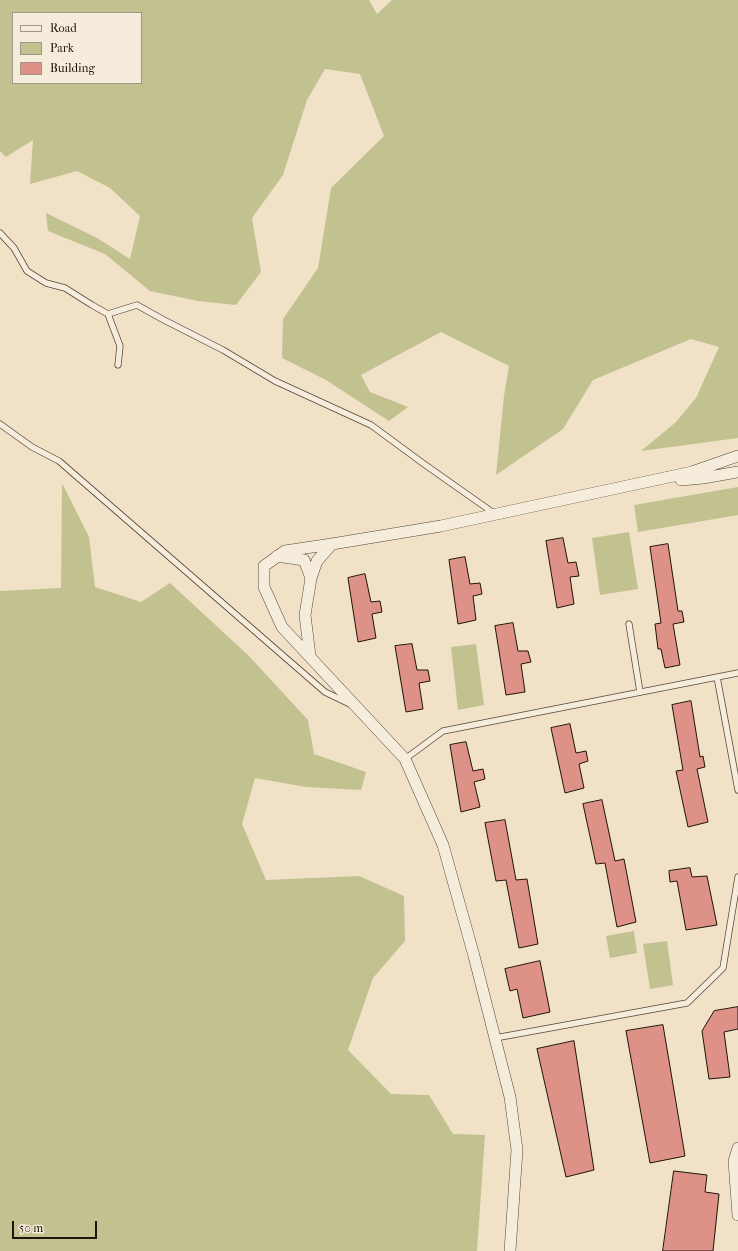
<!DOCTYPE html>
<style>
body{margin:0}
#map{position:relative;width:738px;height:1251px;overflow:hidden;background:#f1e1c7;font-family:"IM FELL French Canon",serif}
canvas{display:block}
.legend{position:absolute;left:12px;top:12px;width:130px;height:72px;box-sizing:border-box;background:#f6ecdb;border:1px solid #a09588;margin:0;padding:5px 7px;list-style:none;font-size:12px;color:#1f130b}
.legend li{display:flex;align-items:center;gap:8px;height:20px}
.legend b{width:20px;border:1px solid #a09588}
.scale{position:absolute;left:12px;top:1221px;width:85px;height:18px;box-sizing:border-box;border:2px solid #1f130b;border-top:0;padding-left:5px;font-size:12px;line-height:14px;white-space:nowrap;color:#1f130b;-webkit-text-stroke:3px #f6ecdb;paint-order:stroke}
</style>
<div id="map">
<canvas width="738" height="1251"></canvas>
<ul class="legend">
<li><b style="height:5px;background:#f6ecdb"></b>Road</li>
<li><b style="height:11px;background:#c2c190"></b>Park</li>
<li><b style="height:11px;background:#dd9187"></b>Building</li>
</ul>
<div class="scale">50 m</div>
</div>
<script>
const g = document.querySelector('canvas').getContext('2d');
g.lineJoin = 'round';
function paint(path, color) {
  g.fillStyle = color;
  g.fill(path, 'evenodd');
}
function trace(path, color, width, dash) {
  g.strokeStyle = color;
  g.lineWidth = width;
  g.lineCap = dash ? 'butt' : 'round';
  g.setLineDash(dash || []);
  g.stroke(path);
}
const green = new Path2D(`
 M0 0H369L377 14 392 0H738V438L641 451 676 422 696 398 719 347 691 339 593 380 563 429 496 475 504 396 509 366 441 332 361 375 370 392 408 407 389 421 326 380 282 358 283 319 318 268 331 188 384 136 360 74 325 69 307 100 283 175 252 218 261 272 236 305 198 301 150 291 105 254 48 231 46 213 97 238 130 259 140 216 110 188 77 171 30 184 33 140 6 157 0 151ZM13 13H141V83H13Z
 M62 483 89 537 95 587 141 602 170 583 248 655 308 720 314 754 366 772 361 790 306 787 255 778 242 824 266 880 359 876 404 896 405 941 373 978 348 1050 391 1094 429 1095 453 1134 485 1135 477 1251H0V591L61 588Z
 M738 487V515L638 532 634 505Z
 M629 532 638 589 600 595 592 538Z
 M476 644 484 705 458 710 451 647Z
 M634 931 637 953 610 958 606 936Z
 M667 941 673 985 650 989 643 944Z`);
const building = new Path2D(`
 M563 538 568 563 576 562 579 576 570 577 574 604 557 608 546 541Z
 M668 544 678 611H682L684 622 673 624 680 665 665 668 661 649H658L655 624 661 623 650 547Z
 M465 557 470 584 480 583 482 594 473 596 476 620 458 624 449 560Z
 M365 574 371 602 380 601 382 612 372 614 376 638 358 642 348 578Z
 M513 623 518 651H528L531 662 521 664 525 692 506 695 495 626Z
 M412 644 417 670H428L430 681 419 683 423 709 406 712 395 646Z
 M691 701 700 757 703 756 705 767 697 769 708 822 688 827 676 771 683 770 672 705Z
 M570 724 576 753 586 751 588 761 579 764 584 788 565 793 551 728Z
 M466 742 473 771 483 769 485 779 474 782 480 807 461 812 450 745Z
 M602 800 615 861 624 859 636 922 617 927 605 863 596 864 583 804Z
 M505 820 516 880 527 879 538 944 519 948 506 880 496 881 485 823Z
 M690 868 692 877 707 876 717 925 686 930 677 881 670 882 669 871Z
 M540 961 550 1012 523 1018 517 989 510 991 505 969Z
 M738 1007V1029L724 1032 730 1077 709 1079 702 1031 714 1011Z
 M663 1025 685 1156 650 1163 626 1031Z
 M574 1041 594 1170 566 1177 537 1049Z
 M674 1171 707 1175 705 1192 719 1194 713 1251H663Z`);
const lane = new Path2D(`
 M0 233 14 248 27 271 46 283 65 288 92 305 108 314
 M118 365 120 346 108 314 137 305 162 319 223 350 275 381 371 425 424 464 495 514
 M0 424 32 447 59 461 325 692 350 704
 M629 624 640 692
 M717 677 738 790
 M405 759 443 731 738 673
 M495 1038 687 1003 723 968 738 877`);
const street = new Path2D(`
 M681 480 703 478 738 472
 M277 556 304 560 311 578
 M310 656 305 615 311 578 317 561 332 544
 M738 1148 734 1161 738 1215
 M510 1251 517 1150 510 1097 474 956 443 845 405 759 282 627 264 587V566L285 551 332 544 441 526 692 472 738 456`);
paint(green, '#c2c190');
paint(building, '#dd9187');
trace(building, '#1f130b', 1);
trace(lane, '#54463a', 7);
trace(street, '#54463a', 12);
trace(lane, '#f6ecdb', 5.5);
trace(street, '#f6ecdb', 11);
</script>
